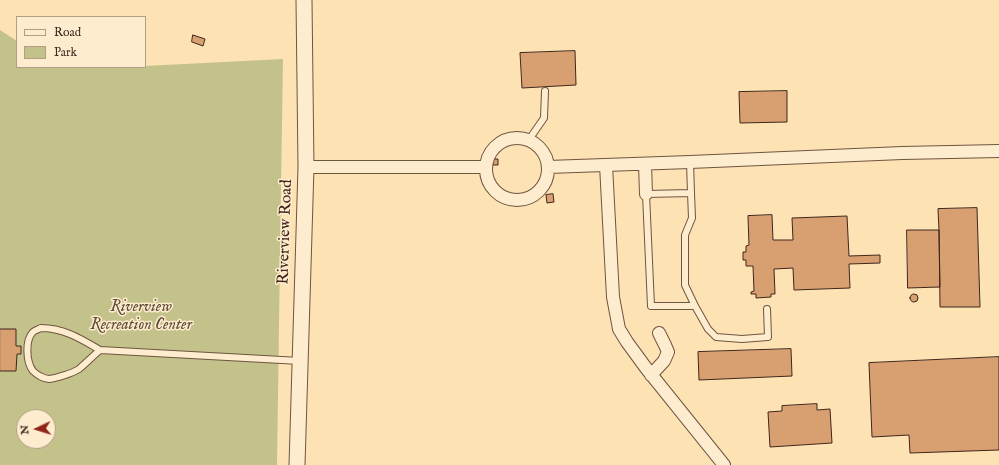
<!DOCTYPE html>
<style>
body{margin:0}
#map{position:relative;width:999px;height:465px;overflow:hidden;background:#fde2b3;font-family:"IM FELL English",serif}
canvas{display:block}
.legend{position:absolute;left:16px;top:16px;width:130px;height:52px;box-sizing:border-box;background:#feecce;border:1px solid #b29d87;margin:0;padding:5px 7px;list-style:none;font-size:12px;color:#3f261c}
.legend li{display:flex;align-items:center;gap:8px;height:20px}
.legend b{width:20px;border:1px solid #b29d87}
.north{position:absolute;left:16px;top:409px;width:40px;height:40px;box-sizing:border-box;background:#feecce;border:1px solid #b29d87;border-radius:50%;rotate:266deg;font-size:11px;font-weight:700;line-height:16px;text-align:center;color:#3f261c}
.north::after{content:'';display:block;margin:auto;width:14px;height:18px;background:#8f2418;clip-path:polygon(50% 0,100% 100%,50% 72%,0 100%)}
</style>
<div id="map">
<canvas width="999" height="465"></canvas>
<ul class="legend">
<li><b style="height:5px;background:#feecce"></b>Road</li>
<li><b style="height:11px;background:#c3c28a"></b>Park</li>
</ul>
<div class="north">N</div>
</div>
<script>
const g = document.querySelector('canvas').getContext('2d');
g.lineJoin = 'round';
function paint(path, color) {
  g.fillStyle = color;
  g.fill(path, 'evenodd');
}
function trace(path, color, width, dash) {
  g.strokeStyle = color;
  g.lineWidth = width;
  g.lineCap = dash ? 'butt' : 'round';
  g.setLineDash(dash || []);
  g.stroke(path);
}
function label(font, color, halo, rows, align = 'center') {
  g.font = font + ' "IM FELL English",serif';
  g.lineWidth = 3;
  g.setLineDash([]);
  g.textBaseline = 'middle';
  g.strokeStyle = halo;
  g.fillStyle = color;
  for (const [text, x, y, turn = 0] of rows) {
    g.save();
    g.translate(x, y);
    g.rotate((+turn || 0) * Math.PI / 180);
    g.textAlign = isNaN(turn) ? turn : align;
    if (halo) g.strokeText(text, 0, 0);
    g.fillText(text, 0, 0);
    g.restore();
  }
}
const green = new Path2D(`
 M0 30 17 41V67H145V66L283 59 281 186 277 465H0ZM24 417H48V441H24Z`);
const building = new Path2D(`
 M193 35 205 39 203 46 192 42Z
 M575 51 576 85 522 88 520 53Z
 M787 91V122L740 123 739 92Z
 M491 159H498V165H491Z
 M553 194 554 202 547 203 546 195Z
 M977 208 980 307H940L939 230 938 209Z
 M772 215 773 240H793L792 218 847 216 849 256 880 255V263L849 264 850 288 794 290 793 268 774 269 775 294H771V297L756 298V294H751V292L754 291 753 266H746V260H743V252H746V246L749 245 748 216Z
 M907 230H939L940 287 908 288Z
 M910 298a4 4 0 1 1 8 0a4 4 0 1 1-8 0Z
 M0 329H16V346H21V354H17L16 371H0Z
 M791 349 792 376 699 380 698 352Z
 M999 357V450L910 453 909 435 872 437 869 363Z
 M817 404V410L830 409 832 443 770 447 768 412 782 411V406Z`);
const service = new Path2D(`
 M528 141 544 118 545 91
 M690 162 691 193 646 194 651 306H695
 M691 193 692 218 685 235V285L695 306 708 329 716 337 742 339 768 337 767 309
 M41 328C64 328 81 339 100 350 93 356 86 363 79 369 73 373 57 378 49 379 44 379 37 375 33 371 26 362 25 340 33 332 35 330 39 329 41 328Z
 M100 350 300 361`);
const minor = new Path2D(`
 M486 169a31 31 0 1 1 62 0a31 31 0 1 1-62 0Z
 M645 164 646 194
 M606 165 613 297 619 329 627 342 646 368 724 465
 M306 167H486
 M548 167 690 162 902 153 999 151
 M651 375 664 361 668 352 665 345 659 333`);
const tertiary = new Path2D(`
 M297 465 306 167 304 0`);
const streetNames = [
 ["Riverview Road",286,232,-88]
];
const parkNames = [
 ["Riverview",141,308],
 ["Recreation Center",141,326]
];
paint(green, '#c3c28a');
paint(building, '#d89f71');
trace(building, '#3f261c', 1);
trace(service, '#6e5542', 8);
trace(minor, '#6e5542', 14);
trace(tertiary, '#6e5542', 17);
trace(service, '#feecce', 6);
trace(minor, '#feecce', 12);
trace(tertiary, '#feecce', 15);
label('16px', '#3f261c', '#feecce', streetNames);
label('italic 16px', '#604d38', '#feecce', parkNames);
</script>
